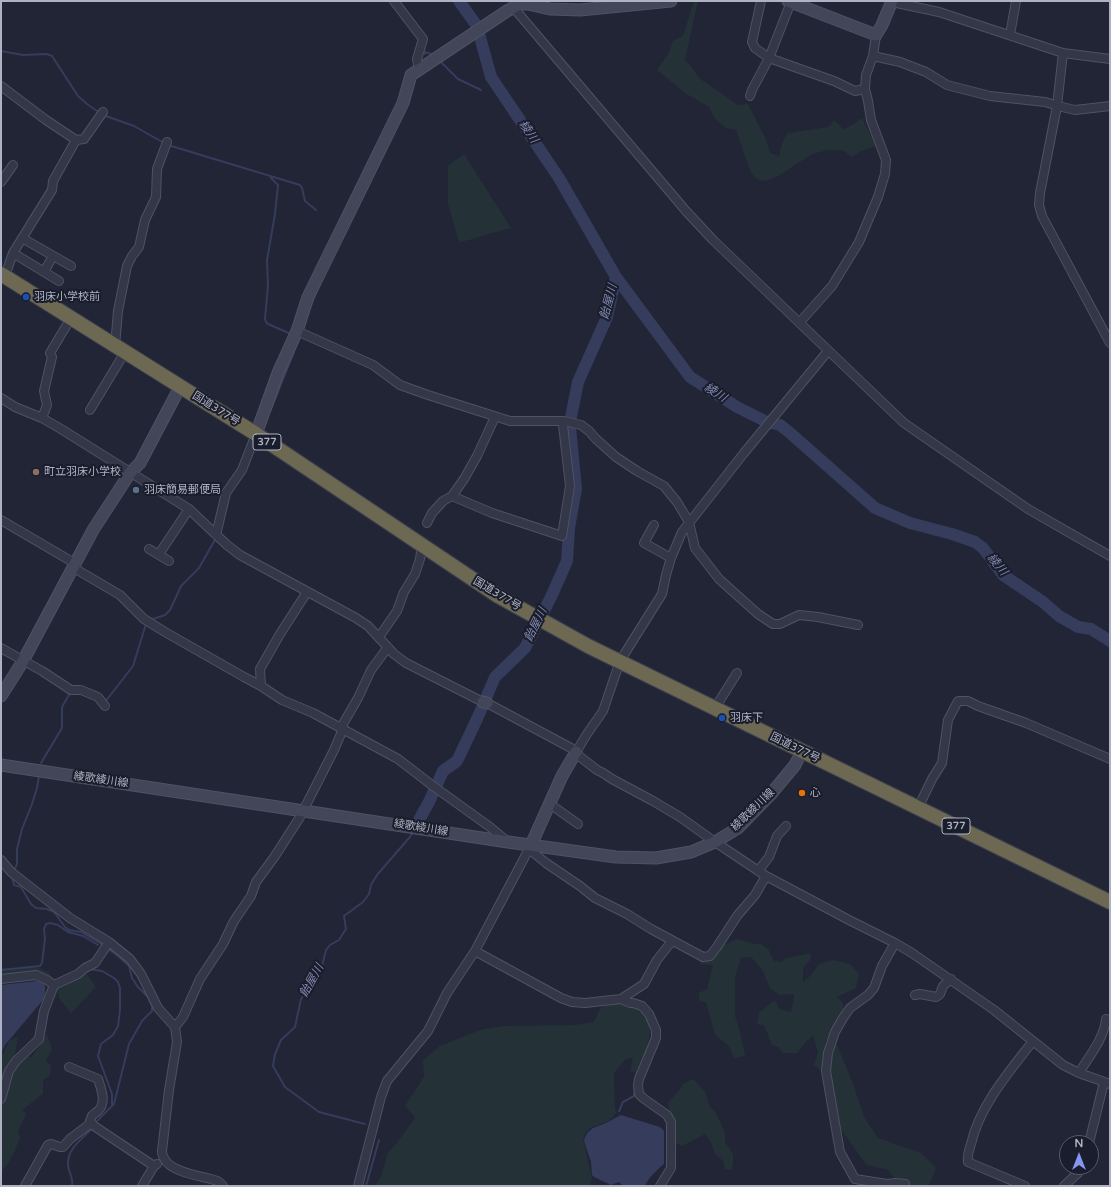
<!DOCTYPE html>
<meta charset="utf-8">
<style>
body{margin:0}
#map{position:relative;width:1111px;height:1187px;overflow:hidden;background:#212536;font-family:"Varela Round",sans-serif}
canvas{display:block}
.frame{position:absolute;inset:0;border:2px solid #afb2c3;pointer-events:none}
.north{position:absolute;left:1059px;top:1135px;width:40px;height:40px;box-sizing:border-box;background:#1a1d2b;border:1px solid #565968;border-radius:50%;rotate:0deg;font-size:11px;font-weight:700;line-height:16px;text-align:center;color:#afb2c3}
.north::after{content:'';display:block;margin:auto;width:14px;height:18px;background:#8595f2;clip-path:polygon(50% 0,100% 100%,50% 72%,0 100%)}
</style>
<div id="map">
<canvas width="1111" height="1187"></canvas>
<div class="frame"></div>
<div class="north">N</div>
</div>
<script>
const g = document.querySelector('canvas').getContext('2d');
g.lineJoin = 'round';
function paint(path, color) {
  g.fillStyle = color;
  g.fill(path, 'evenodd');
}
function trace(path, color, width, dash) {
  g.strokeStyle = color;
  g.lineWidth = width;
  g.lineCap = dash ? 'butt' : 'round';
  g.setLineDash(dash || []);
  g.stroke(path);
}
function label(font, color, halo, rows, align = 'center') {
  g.font = font + ' "Varela Round","Noto Sans JP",sans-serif';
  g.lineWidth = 4;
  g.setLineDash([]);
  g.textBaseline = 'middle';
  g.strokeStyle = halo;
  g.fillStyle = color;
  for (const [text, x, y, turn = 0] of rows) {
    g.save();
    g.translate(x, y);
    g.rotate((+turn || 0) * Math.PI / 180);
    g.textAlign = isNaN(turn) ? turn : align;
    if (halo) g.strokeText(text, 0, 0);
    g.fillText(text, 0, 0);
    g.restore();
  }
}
const green = new Path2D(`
 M694 1H698L685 60 691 66 699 78 738 105 748 104 766 140 770 153 779 156 782 143 788 133 829 127 834 120 843 129 847 128 862 118 876 146 861 151 852 157 843 150H828L812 154 778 176 766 181 757 179 751 173 736 130 726 128 715 119 709 107 685 93 657 70 668 54 673 41 683 36Z
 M464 154 511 228 481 236 469 240 459 242 448 204V166Z
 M737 939 754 944H761L768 949 774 961 781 962 787 958 811 953 810 960 803 968V982L811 975 819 964 833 960 850 964 859 974 856 988 837 997 843 1003V1011L826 1041 822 1071 814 1065 818 1052 813 1035 803 1045 797 1053H782L779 1047 772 1045 764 1025 757 1024 759 1013 775 1000 779 1009 791 1012 794 1000V994L780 995 770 988 762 969 751 957 741 958 735 977V1016L740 1032 745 1056 734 1058 729 1046 715 1035 706 1002 699 1001V993L707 989 713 965 701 964 696 958 705 961 716 956 724 945Z
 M37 967 49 973 51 977C35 969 18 974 1 975V970Z
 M85 971 96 987 71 1013 59 998 57 987Z
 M621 1003 629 1008 631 1007C665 1018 645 1051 636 1073L630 1071 633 1057 625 1060 614 1073 615 1110 617 1112 609 1121 590 1128 586 1132 583 1139 592 1178 590 1186H374L380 1179 388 1153 396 1144 415 1118 405 1106 424 1077 423 1060 440 1046 483 1029 503 1026 575 1025 594 1022 601 1007Z
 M47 1034 52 1049 46 1061 51 1065 50 1076 43 1080V1094L22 1110 26 1114 18 1132 20 1139 9 1162 1 1172V1057L10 1040 18 1037 15 1054 32 1057Z
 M836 1042 853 1084 864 1117 878 1138 921 1153 936 1168 930 1183 926 1186H909L908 1183 894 1178 887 1169 878 1168 866 1164 840 1128 830 1067Z
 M693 1079 705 1092 710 1106 716 1113 725 1132V1143C735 1154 734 1155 732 1170L725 1169 723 1161 715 1154 711 1143 705 1134 682 1146 676 1143 668 1102 678 1092 683 1084Z`);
const water = new Path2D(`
 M37 981 42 982 45 985V994L43 1000 5 1045 1 1054V985Z
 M621 1115 660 1127 664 1131V1164C657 1170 649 1177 645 1186H623L619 1182 611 1185 594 1177 592 1175 591 1162 584 1141 585 1137 588 1132 593 1128 606 1123Z`);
const stream = new Path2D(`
 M1 51 23 55 47 54 52 56 78 96 87 104 100 113
 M425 54V52L434 55
 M440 61 458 79 481 90
 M103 115 134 126 164 143
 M168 145 300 185 302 188 305 201 316 210
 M271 178 278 185 275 214 267 260 268 285 265 319 266 322 268 324 291 334
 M310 308 317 290
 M270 412 294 352
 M149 618 153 619 165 615 170 610 181 586 199 568 216 538
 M105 702 133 666 146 624
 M41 763 62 728V707L70 693 72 692
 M14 871 17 864V849L22 829 32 804 37 788 39 776
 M12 875V878L14 885 21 887 31 904 36 908 47 909 54 912 65 927 69 930 81 932 103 945
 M233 915 240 906
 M90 969 102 971 114 978 118 982 120 988V1010L118 1026 113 1035 101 1044 98 1056 112 1094V1106
 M1 970 40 966 42 963 45 939 44 929 46 924 50 923 58 925 68 932 83 936 98 945
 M70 982 79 978
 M619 1111 623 1102 634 1096 635 1087
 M95 1123 114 1104 129 1044 142 1021 152 1011V1006L148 997 138 987 132 978 129 966 118 956 107 948
 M365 1124 319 1112 285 1087 273 1066 275 1054 281 1040 295 1027 301 999 321 970 326 950 330 945 339 940 346 929 344 916 363 902 369 894 371 885 377 875 409 838 413 833
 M72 1186C74 1178 68 1172 68 1164 67 1148 84 1138 93 1127
 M366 1186 379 1140`);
const river = new Path2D(`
 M459 1 477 26 491 77 559 178 616 277 690 377 737 407 767 422 780 425 789 432 875 508 910 523 952 534 975 542 983 548 1003 575 1043 602 1059 616 1078 627 1091 629 1110 641
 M571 417 578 382 607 317 616 277
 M419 820 429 802 443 771 457 761 477 719 495 677 525 648 551 597 567 561 569 528 576 489 570 427`);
const street = new Path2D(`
 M394 1 423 39 417 59 419 69
 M761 1 752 42 755 48 769 58 834 81 855 91 865 89
 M892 2 939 12 1063 53 1110 59
 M513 7 686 211 713 240 904 423 1028 509 1110 556
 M1010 35 1016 1
 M1063 53 1057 106 1040 193 1039 205 1042 216 1110 343
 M873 56 900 62 926 72 947 85 990 96 1045 102 1062 107 1075 110 1110 106
 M1 86 46 120 76 140 84 139 103 112
 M750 96 752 90 769 58 791 2
 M1 182 13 165
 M22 238 71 266
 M13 253 59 281
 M44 272 53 256
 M5 276 13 253 52 190 53 181 76 140
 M800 322 832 286 859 242 878 197 885 174 886 160 871 120 868 101 865 89 866 75 873 56 876 35
 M297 331 373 365 400 385 428 395 510 421H564L581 425 589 431 596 439 616 457 637 471 664 486 677 502 689 522 695 548 719 579 758 614 773 624H780L799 615 818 617 858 625
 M115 346 118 311 127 266 132 256 139 247 145 220 156 197 157 169 167 142
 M1 398 15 407 42 418 61 429 189 509 227 545 240 555 356 618 368 626 394 654 406 663 483 702
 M90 410 125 352
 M42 418 47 405 44 391 52 357 50 353 71 318
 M452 496 492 513 562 536 570 486 563 425 564 421
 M1 520 76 564
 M427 523 432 513 443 501 452 496 464 479 477 456 495 417
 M654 525 644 543 671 558
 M216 535 226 493 242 470 256 434
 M149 549 169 561
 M159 554 189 509
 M74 568 120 595 144 619 165 632 244 677 261 686 282 700 313 713 398 759 433 786 490 827 508 842
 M379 637 397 611 404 592 415 574 420 559 422 545
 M1 648 42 671 71 690H81L98 697 105 706
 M261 686 260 669 280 634 307 592
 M487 703 571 748 579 756 597 770 603 773 612 779 653 801 680 817 715 842 766 876 849 920 895 943 912 953 994 1010 1063 1065 1079 1073 1110 1084
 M715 708 737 673
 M576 752 587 734 603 711 620 661 662 594 666 575 671 558 682 532 744 453 828 351
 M550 804 578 824
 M918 808 932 779 942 763 948 720 958 701H968L978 706 1026 723 1110 759
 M529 849 546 863 580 886 595 898 627 914 651 929 703 957 710 956 717 947 737 916 755 895 766 876
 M1 860 11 872 70 918 109 942 130 959 141 974 158 1008 175 1027 177 1042 169 1090 162 1151C162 1154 163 1157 165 1160 172 1171 195 1175 207 1178 214 1180 219 1180 223 1186
 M758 871 769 857 777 836 786 826
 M895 943 882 966 874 988 868 995 850 1008 843 1018 835 1032 828 1053 826 1071 840 1152 855 1179 887 1184 895 1183 905 1184
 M475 951 561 998 572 1002 585 1003 621 999 630 1003H633L642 1006 649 1014 656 1030V1038L639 1079 638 1085 639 1094 643 1098 667 1115 671 1122V1168L660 1186
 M1 979 36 975 47 980 54 985
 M915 995 920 994 936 997 940 994 943 986 951 979
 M621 999 644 984 657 960 672 941
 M175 1027 183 1017 200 979 223 944 234 921 251 896 256 882 275 856 300 817 334 750 343 729V724L358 698 371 670 388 647
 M69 1067 98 1079C101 1089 107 1102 98 1111 93 1115 92 1114 90 1121L94 1126 154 1166
 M1079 1073C1089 1056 1104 1039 1106 1019
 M1 1099 9 1071 16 1061 39 1039 44 1011 54 985 78 974 85 968 95 963 109 942
 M1089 1143 1104 1082
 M25 1186 48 1145 51 1144 60 1147H63L70 1139 91 1123
 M142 1186 154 1166 157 1164
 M358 1186 381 1097 387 1081 428 1031 447 993 475 951 531 845
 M1025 1186 975 1165 968 1162C967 1155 969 1150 971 1144 980 1105 1009 1072 1033 1041
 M1064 1186 1078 1173 1080 1167`);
const secondary = new Path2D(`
 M788 1 876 35 882 25 892 1
 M256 434 278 373 297 331 308 297 403 103 411 75 507 11 520 4H528L550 9 580 10 671 1
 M1 696 23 661 93 530 130 473 140 463 180 387
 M483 702 487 703
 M1 765 508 842 616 857 656 858 691 852 715 842 738 828 771 794 795 765 802 751
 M531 845 562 776 576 752`);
const highway = new Path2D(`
 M1 274 256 434 498 596 588 646 1110 902`);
const markers = [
 [26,297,4,"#1a4fb4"],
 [36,472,4,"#8d6e63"],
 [136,490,4,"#5c6f8a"],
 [722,718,4,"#1a4fb4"],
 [802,793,4,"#e8710a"]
];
const shields = [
 [267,442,28],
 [956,826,28]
];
const shieldNames = [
 ["377",267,442],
 ["377",956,826]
];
const poiNames = [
 ["羽床小学校前",34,297],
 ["町立羽床小学校",44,472],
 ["羽床簡易郵便局",144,490],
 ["羽床下",730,718],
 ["心",810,793]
];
const streetNames = [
 ["国道377号",216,409,32],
 ["国道377号",497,594,31],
 ["国道377号",795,748,26],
 ["綾歌綾川線",101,780,8],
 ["綾歌綾川線",753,810,-44],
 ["綾歌綾川線",421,828,9]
];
const waterNames = [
 ["綾川",528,132,56],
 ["飴屋川",609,302,-75],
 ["綾川",715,393,32],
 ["綾川",997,565,50],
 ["飴屋川",536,625,-64],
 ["飴屋川",312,981,-61]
];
paint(green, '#243238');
paint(water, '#353c5c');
trace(stream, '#353c5c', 2);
trace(river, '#353c5c', 12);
trace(street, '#4f5261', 10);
trace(secondary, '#4f5261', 13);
trace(highway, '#3c3f4e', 16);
trace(street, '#343747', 8);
trace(secondary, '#434659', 11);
trace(highway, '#6c6852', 14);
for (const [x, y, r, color] of markers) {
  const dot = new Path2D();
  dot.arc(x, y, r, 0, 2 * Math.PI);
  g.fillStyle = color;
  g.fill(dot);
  trace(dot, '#1a1d2b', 1.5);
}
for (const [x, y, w] of shields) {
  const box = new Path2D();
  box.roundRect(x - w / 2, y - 8, w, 16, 3);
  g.fillStyle = '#1a1d2b';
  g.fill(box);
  trace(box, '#afb2c3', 1);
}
label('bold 10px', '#afb2c3', null, shieldNames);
label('11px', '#afb2c3', '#1a1d2b', poiNames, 'left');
label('11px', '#afb2c3', '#1a1d2b', streetNames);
label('italic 12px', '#8088af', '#1a1d2b', waterNames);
</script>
